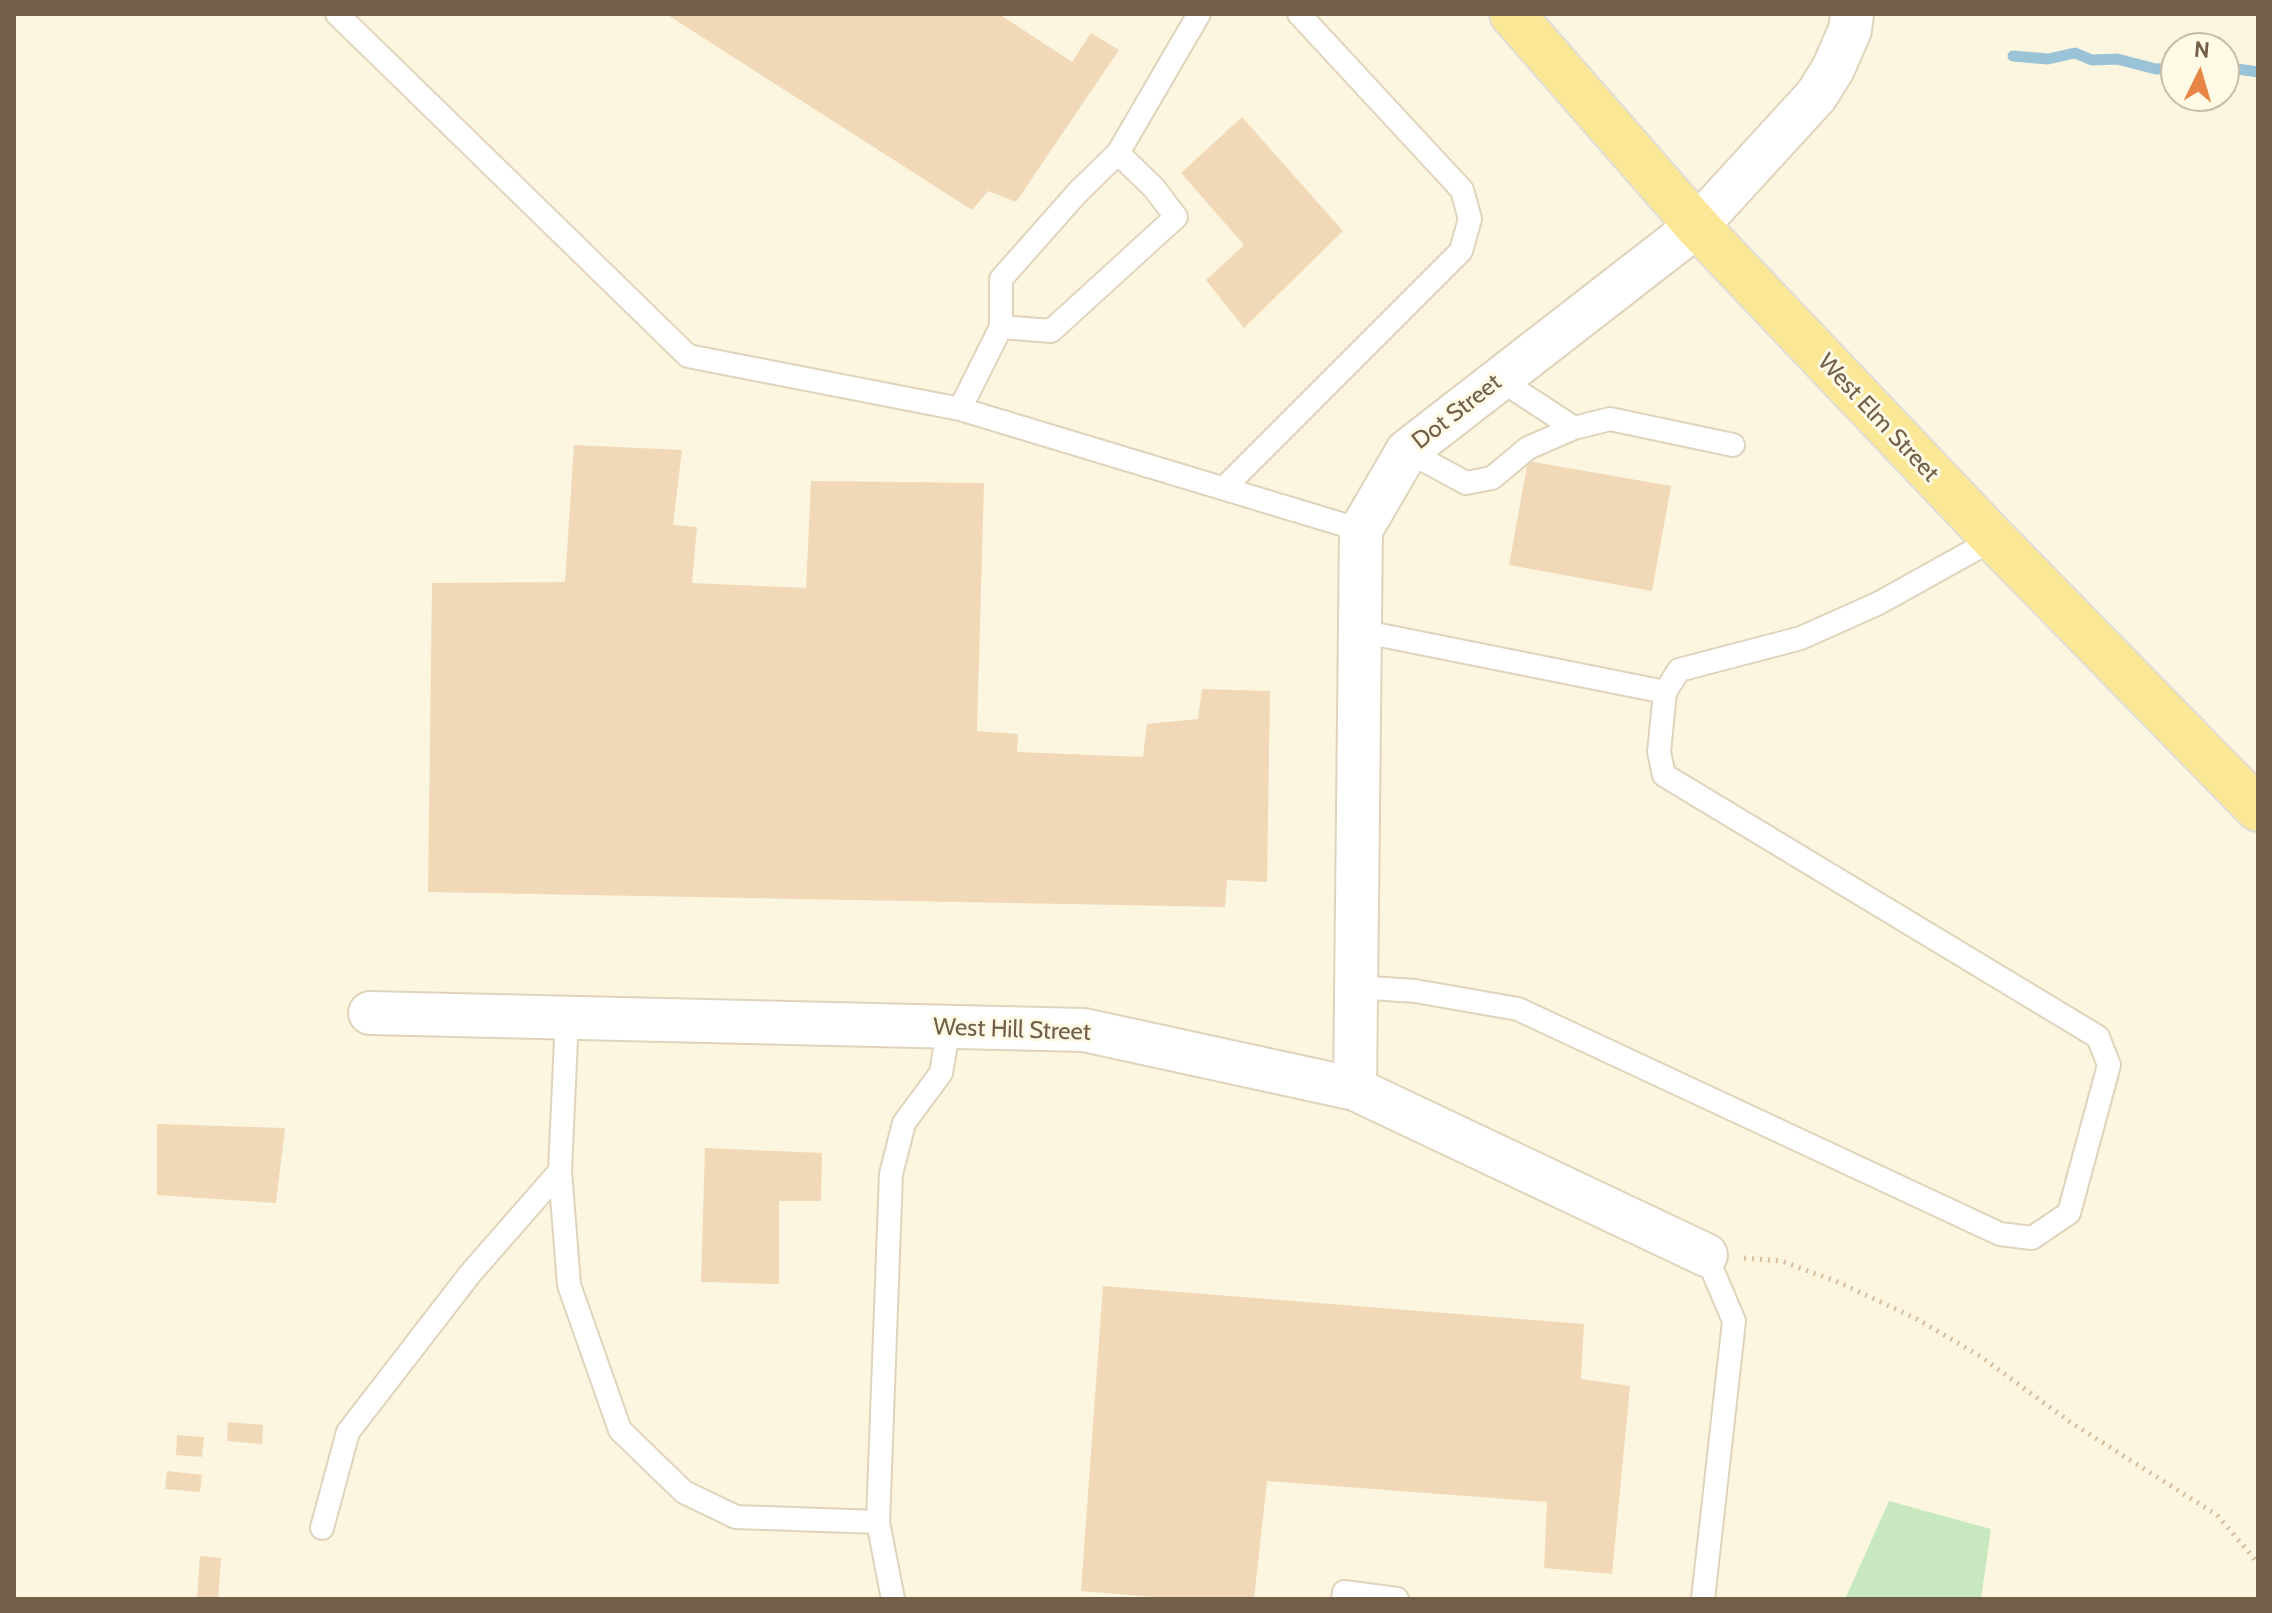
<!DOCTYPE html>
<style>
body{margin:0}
#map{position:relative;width:2272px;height:1613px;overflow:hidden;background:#fcf6e0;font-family:Cabin,sans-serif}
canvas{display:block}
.frame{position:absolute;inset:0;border:16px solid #725f47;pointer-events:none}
.north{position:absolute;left:2160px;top:32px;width:80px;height:80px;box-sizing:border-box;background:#fffae6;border:2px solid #c7bca6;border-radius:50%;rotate:5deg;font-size:22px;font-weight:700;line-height:32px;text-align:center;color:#725f47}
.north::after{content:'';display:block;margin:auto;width:28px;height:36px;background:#e78644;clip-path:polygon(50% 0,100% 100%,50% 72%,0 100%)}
</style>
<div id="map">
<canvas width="2272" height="1613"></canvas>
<div class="frame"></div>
<div class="north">N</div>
</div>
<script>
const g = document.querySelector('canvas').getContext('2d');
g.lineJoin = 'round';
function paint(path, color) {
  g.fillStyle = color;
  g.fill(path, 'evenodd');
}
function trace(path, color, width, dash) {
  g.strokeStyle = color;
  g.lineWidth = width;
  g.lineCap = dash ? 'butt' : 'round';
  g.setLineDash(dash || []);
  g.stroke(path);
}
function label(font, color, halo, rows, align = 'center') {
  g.font = font + ' Cabin,sans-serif';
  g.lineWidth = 6;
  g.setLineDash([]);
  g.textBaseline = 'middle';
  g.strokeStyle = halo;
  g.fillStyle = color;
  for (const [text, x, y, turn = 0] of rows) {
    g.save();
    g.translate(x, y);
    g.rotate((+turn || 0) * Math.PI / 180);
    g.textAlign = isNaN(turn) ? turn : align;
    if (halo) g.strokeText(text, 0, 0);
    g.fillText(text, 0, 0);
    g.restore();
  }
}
const green = new Path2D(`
 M1889 1501 1991 1529 1981 1599H1845Z`);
const stream = new Path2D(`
 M2013 56 2048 59 2075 53 2092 60 2117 59 2156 69 2176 68
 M2224 67 2258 72`);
const building = new Path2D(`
 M666 14H999L1072 62 1091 33 1119 50 1016 202 988 191 972 210Z
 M1242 117 1343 231 1244 328 1206 280 1244 245 1181 173Z
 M574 445 682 450 673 525 697 527 692 583 806 588 811 481 984 483 977 731 1018 734 1017 752 1143 757 1147 724 1198 719 1202 689 1270 691 1267 882 1227 880 1225 907 428 892 432 583 565 582Z
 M1528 461 1671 486 1652 591 1509 565Z
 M157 1124 285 1128 276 1203 157 1195Z
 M705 1148 822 1153 821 1201H779V1284L701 1282Z
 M1103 1286 1584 1324 1581 1379 1630 1386 1612 1574 1544 1568 1547 1502 1267 1481 1254 1599H1178L1081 1591Z
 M228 1422 263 1425 262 1444 227 1441Z
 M177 1435 204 1437 202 1457 176 1455Z
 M167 1471 202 1475 200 1492 165 1489Z
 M200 1556 221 1558 218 1599H197Z`);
const path = new Path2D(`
 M1744 1258 1781 1261 1838 1282 1917 1319 1980 1356 2070 1422 2217 1515 2258 1563`);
const service = new Path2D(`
 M337 14 688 356 960 409 1361 530
 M1118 153 1199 14
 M1499 379 1574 428 1610 419 1733 445
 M960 409 1001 327V279L1078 192 1118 153 1154 188 1176 217 1051 331 1001 327
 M1407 451 1466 483 1492 478 1528 448 1574 428
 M1224 488 1461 251 1470 219 1462 190 1299 14
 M1360 631 1665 692
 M1356 987 1415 991 1518 1009 2000 1234 2032 1238 2069 1213 2109 1065 2098 1037 1664 775 1659 752 1665 692 1679 670 1801 638 1879 603 1994 539
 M567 1017 560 1171 569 1285 620 1430 684 1492 736 1517 878 1522 891 1174 904 1123 941 1073 949 1027
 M878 1522 893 1599
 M322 1528 348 1432 470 1274 560 1171
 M1343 1599 1344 1592 1397 1599
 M1703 1599 1734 1321 1706 1255`);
const minor = new Path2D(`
 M370 1013 1084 1030 1355 1089 1706 1255
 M1355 1089 1361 530 1407 451 1697 226 1816 96 1833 69 1850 30 1852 14`);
const primary = new Path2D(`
 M1512 14 1697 226 1994 539 2258 809`);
const streetNames = [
 ["Dot Street",1457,412,-38],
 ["West Elm Street",1878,418,47],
 ["West Hill Street",1012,1030,2]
];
paint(green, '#c8e9bf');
trace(stream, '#9bc3d7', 11);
paint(building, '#f1d9b7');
trace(service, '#e0d3bc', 26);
trace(minor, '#e0d3bc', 46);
trace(primary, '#e0dcd7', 48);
trace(path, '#d6bd9b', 5, [2, 6]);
trace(service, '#fff', 22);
trace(minor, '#fff', 42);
trace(primary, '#fbe897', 44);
label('24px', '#725f47', '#fffae6', streetNames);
</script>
